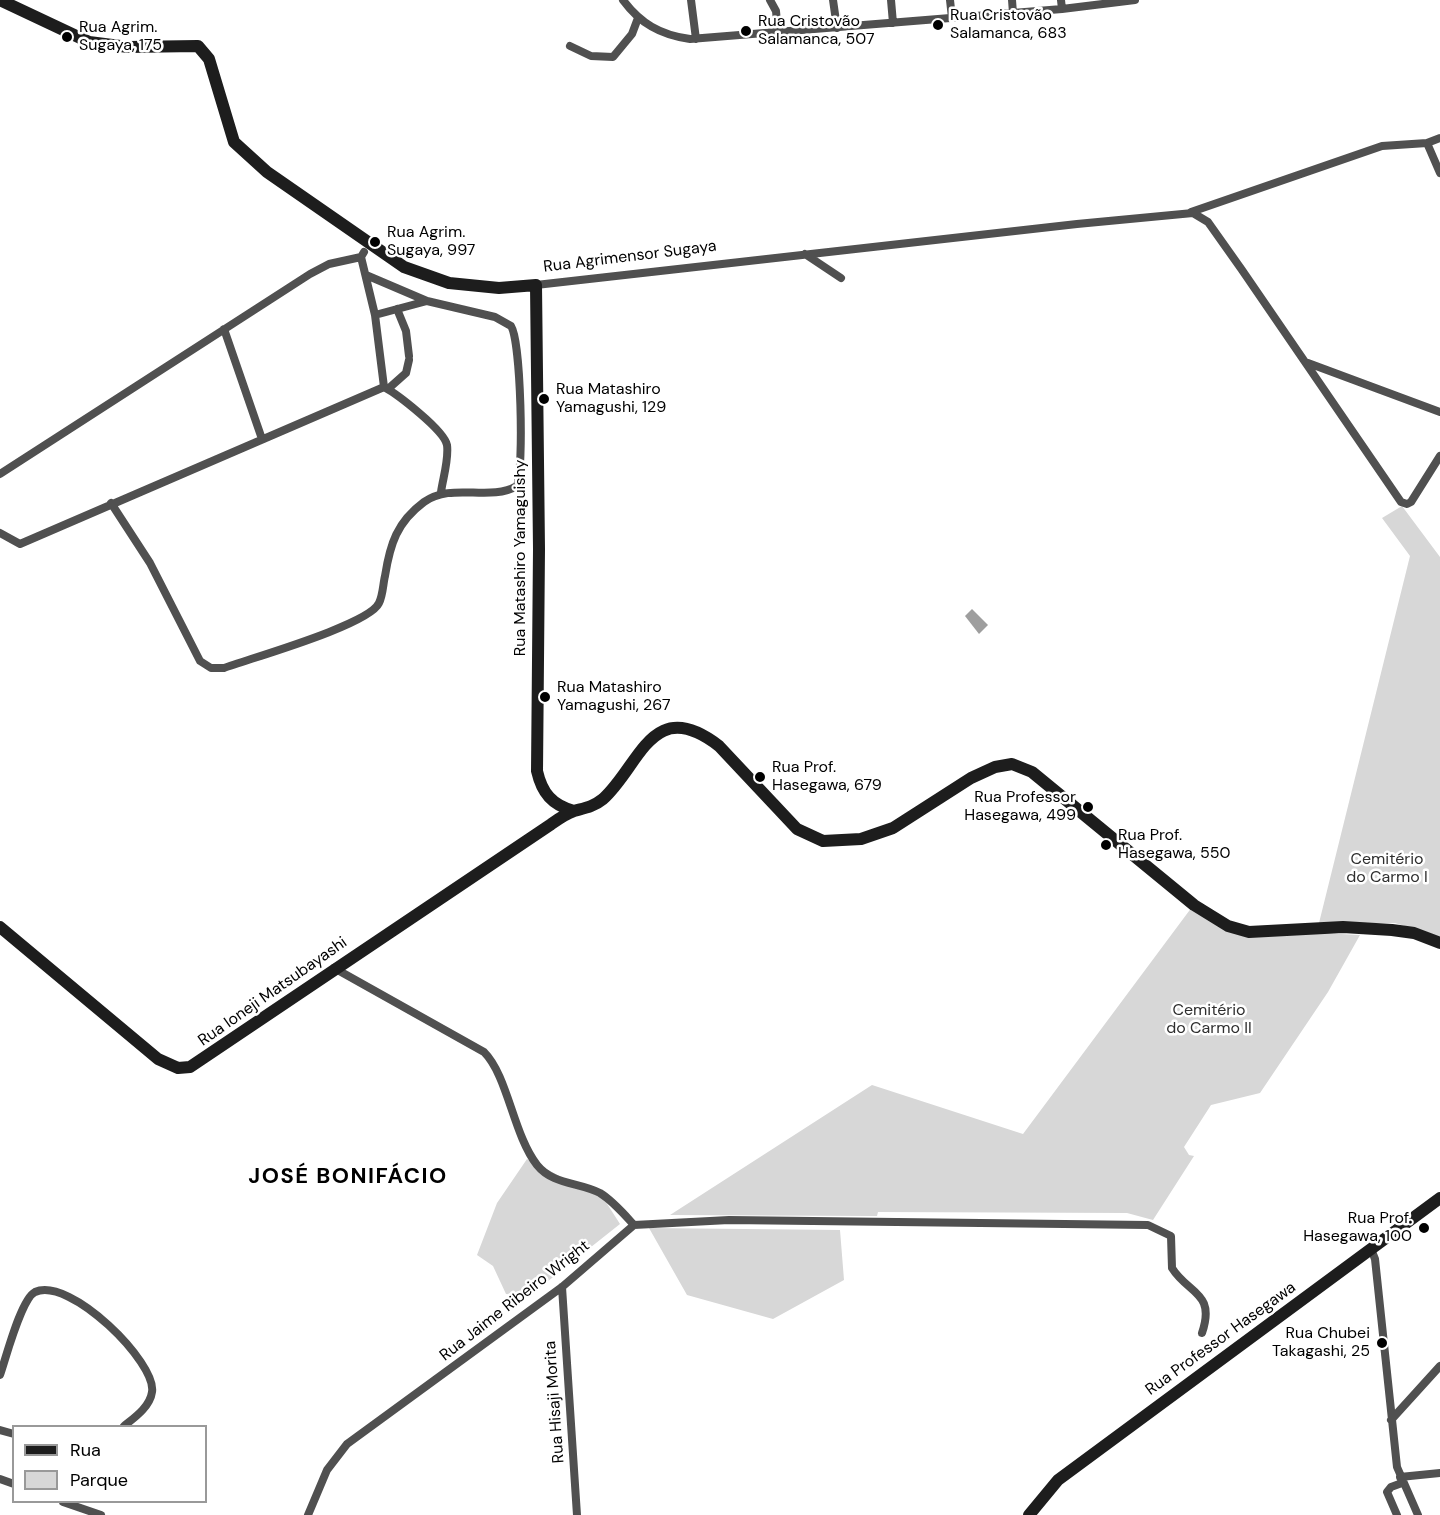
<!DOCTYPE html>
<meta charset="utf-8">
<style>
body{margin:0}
#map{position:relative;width:1440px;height:1515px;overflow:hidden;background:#fff;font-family:"DM Sans",sans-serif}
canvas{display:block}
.legend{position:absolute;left:12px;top:1425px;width:195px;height:78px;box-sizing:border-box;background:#fff;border:2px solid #999;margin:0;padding:8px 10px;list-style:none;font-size:18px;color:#000}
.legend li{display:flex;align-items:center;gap:12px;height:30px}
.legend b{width:30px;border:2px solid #999}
</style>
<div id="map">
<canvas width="1440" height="1515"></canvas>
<ul class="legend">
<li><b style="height:8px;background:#1d1d1d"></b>Rua</li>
<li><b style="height:16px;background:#d7d7d7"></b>Parque</li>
</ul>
</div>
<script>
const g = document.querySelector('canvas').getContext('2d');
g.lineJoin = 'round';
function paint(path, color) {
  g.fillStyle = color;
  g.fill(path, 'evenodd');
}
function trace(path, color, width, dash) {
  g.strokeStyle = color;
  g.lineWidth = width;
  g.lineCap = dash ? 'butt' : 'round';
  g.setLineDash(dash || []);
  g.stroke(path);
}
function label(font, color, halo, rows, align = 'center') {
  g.font = font + ' "DM Sans",sans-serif';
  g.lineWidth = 5;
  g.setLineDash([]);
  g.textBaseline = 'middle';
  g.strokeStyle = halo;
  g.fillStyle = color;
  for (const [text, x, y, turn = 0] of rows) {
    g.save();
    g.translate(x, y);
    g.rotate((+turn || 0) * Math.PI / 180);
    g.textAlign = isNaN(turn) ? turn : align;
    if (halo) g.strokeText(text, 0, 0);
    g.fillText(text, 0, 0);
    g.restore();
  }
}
const green = new Path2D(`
 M1402 506 1440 557V937L1395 923H1319L1410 556 1382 518Z
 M1192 907 1226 928 1360 935 1328 992 1260 1093 1211 1105 1184 1147 1189 1155 1194 1156 1153 1220 1127 1213 878 1212 877 1216H871L670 1215 872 1085 1023 1134Z
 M527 1159 604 1199 620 1224 528 1297 506 1294 493 1266 477 1255 497 1203Z
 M649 1228 840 1230 844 1280 773 1319 687 1295Z`);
const water = new Path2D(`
 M972 609 988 625 979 634 965 616Z`);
const street = new Path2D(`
 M623 0C640 23 660 35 690 39L1062 9 1135 0
 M691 0 696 39
 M770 0 776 11 778 33
 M833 0 837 28
 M891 0 893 23
 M950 0 952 18
 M1012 0 1013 13
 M1061 0 1062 9
 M570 46 591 56 613 57 632 34 638 18
 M1427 143 1440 173
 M1191 212 1382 146 1427 143 1440 138
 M805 254 841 278
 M536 285 1077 224 1193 213 1208 222 1242 270 1401 502 1407 504 1411 502 1440 456
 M397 309 406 331 409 356
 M375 315 427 301
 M224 329 262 439
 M1308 363 1440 412
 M384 387C397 394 444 430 447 445 449 459 443 478 441 492
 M388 389 406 373 409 360
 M0 474 310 274 329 264 361 257
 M111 503 150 563 200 661 211 668H224C251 658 369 625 379 603 383 595 383 584 385 576 390 544 397 522 424 502 452 482 489 502 517 486 524 467 521 342 511 326L495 317 427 301 366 275
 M0 533 20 544 384 387 375 315 361 257 364 252
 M334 968 484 1052C508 1076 513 1134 537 1165 553 1185 579 1182 600 1193 613 1201 624 1214 634 1225
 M634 1225 729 1220 1148 1225 1171 1236 1172 1268C1188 1294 1216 1292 1202 1333
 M1371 1249 1375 1259 1397 1467 1418 1515
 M562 1287 577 1515
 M0 1375C6 1358 21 1299 35 1292 70 1276 157 1363 152 1392 150 1407 134 1418 124 1426
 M1391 1420 1440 1366
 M0 1430 14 1434
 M1400 1477 1440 1473
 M0 1479 14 1484
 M63 1502 101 1515
 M308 1515 327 1470 347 1444 562 1287 634 1225
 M1397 1515 1387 1492 1391 1487 1402 1483`);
const secondary = new Path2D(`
 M0 0 89 42 128 47 198 46 209 59 234 142 267 172 404 267 449 283 499 288 536 285 539 549 537 771C542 793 552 805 574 811
 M0 927 158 1059 178 1068 190 1067 550 825C557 820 565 814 574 811 585 808 593 807 603 799 640 766 652 694 719 746L797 829 823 841 861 839 893 828 971 778 995 767 1012 764 1032 772 1194 905 1228 926 1249 932 1343 927 1392 930 1414 933 1440 943
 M1029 1515 1058 1480 1440 1198`);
const markers = [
 [938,25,6,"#000"],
 [746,31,6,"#000"],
 [67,37,6,"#000"],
 [375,242,6,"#000"],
 [544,399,6,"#000"],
 [545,697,6,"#000"],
 [760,777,6,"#000"],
 [1088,807,6,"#000"],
 [1106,845,6,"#000"],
 [1424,1228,6,"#000"],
 [1382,1343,6,"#000"]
];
const poiNames = [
 ["Rua Cristovão",950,16],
 ["Salamanca, 683",950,34],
 ["Rua Cristovão",758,22],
 ["Salamanca, 507",758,40],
 ["Rua Agrim.",79,28],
 ["Sugaya, 175",79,46],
 ["Rua Agrim.",387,233],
 ["Sugaya, 997",387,251],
 ["Rua Matashiro",556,390],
 ["Yamagushi, 129",556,408],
 ["Rua Matashiro",557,688],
 ["Yamagushi, 267",557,706],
 ["Rua Prof.",772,768],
 ["Hasegawa, 679",772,786],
 ["Rua Professor",1076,798,"right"],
 ["Hasegawa, 499",1076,816,"right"],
 ["Rua Prof.",1118,836],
 ["Hasegawa, 550",1118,854],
 ["Rua Prof.",1412,1219,"right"],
 ["Hasegawa, 100",1412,1237,"right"],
 ["Rua Chubei",1370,1334,"right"],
 ["Takagashi, 25",1370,1352,"right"]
];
const streetNames = [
 ["Rua Agrimensor Sugaya",630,257,-7],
 ["Rua Matashiro Yamaguishy",521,558,-90],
 ["Rua Ioneji Matsubayashi",273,992,-35],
 ["Rua Jaime Ribeiro Wright",515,1301,-38],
 ["Rua Professor Hasegawa",1221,1339,-36],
 ["Rua Hisaji Morita",555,1402,-94]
];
const parkNames = [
 ["Cemitério",1387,860],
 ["do Carmo I",1387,878],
 ["Cemitério",1209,1011],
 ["do Carmo II",1209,1029]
];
const districtNames = [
 ["JOSÉ BONIFÁCIO",348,1177]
];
paint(green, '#d7d7d7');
paint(water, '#9e9e9e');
trace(street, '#505050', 8);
trace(secondary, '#1d1d1d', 12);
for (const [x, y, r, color] of markers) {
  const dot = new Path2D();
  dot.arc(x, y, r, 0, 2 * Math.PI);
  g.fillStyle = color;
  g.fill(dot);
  trace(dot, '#fff', 2);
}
label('16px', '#000', '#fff', poiNames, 'left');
label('16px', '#000', '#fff', streetNames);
label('16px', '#2e2e2e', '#fff', parkNames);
g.letterSpacing = '1.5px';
label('bold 22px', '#000', '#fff', districtNames);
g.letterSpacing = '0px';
</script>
